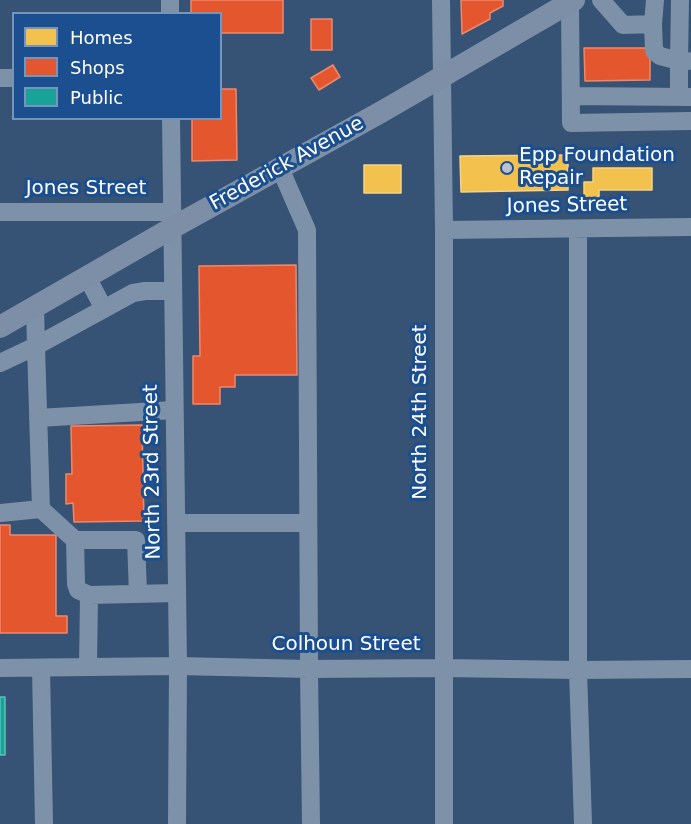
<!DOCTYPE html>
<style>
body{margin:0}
#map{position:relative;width:691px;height:824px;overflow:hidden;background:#365274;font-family:"DejaVu Sans",sans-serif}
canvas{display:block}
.legend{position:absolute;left:12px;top:12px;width:210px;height:108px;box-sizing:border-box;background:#1b4f8f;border:2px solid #7695bc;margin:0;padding:8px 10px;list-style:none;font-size:18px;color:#fff}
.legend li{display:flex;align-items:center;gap:12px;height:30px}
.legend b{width:30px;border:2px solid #7695bc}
</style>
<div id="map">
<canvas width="691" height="824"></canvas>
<ul class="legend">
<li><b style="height:16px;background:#f2c14e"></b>Homes</li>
<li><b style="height:16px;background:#e4572e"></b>Shops</li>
<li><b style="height:16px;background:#17a398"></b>Public</li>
</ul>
</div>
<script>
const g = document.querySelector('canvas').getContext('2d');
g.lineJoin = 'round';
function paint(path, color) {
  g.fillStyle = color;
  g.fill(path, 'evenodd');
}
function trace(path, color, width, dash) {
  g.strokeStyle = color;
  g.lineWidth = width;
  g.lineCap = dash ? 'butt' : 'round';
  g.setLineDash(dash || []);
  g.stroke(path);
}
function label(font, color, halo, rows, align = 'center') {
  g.font = font + ' "DejaVu Sans",sans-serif';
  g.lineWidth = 6;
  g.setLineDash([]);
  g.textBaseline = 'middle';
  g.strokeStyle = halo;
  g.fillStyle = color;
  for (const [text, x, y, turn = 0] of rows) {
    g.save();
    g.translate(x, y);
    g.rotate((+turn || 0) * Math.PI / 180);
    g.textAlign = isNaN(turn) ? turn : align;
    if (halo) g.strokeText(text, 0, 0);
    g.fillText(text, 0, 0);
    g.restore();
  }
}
const homes = new Path2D(`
 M568 155V190L461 192 460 156Z
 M364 165H401V193H364Z
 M593 168H652V190H599V201H584V182H593Z`);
const shops = new Path2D(`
 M191 0H283V33H220V14H191Z
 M461 0H503V6L490 13V19L462 34Z
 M311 19H332V50H311Z
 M584 48H650V80L585 81Z
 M333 65 340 77 319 90 311 78Z
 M220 89H236L237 160 192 161V118H220Z
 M296 265 297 375H235V387H220V404H193V356H200L199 266Z
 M142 425 144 521 74 522 73 503 66 504V474H72L71 426Z
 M0 525H10V535H56V616H67V633H0Z`);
const public = new Path2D(`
 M0 697H5V755H0Z`);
const minor = new Path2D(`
 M170 0V14
 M441 0 444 230V824
 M601 0 623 25 653 24 655 0
 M680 0 679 61H688
 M570 2 571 123 691 121
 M653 24 654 51 660 56 679 61V96
 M0 78H14
 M571 96 691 97
 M171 118 178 666 177 824
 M280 168 307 230 309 669 311 824
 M0 212H171
 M578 229V670L583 824
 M444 230 691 227
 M87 277 104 309
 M0 363 36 346 35 307
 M38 418 174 410
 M41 509 75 540
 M0 513 41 509 36 346 133 293 145 291H173
 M176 523H308
 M89 595 78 590 76 584 75 540H136L138 594
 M88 667 89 595 177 593
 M0 668 178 666 309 669 444 668 578 670 691 669
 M41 668 44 824`);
const major = new Path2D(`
 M0 327 172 228 383 111 574 0`);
const markers = [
 [507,168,6,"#b9c2ce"]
];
const poiNames = [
 ["Epp Foundation",519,156],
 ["Repair",519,179]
];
const streetNames = [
 ["Frederick Avenue",287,164,-29],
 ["Jones Street",86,189],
 ["Jones Street",567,206,-1],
 ["North 24th Street",421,412,-90],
 ["North 23rd Street",153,472,-91],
 ["Colhoun Street",346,645]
];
paint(homes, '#f2c14e');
trace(homes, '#f6d483', 1.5);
paint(shops, '#e4572e');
trace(shops, '#ec896d', 1.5);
paint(public, '#17a398');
trace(public, '#5dbfb7', 1.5);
trace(minor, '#7d92a8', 18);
trace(major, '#7d8ea7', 22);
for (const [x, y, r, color] of markers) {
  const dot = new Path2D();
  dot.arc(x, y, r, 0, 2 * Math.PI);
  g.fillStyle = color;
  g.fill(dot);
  trace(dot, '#1b4f8f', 2);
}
label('20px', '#fff', '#1b4f8f', poiNames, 'left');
label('20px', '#fff', '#1b4f8f', streetNames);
</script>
